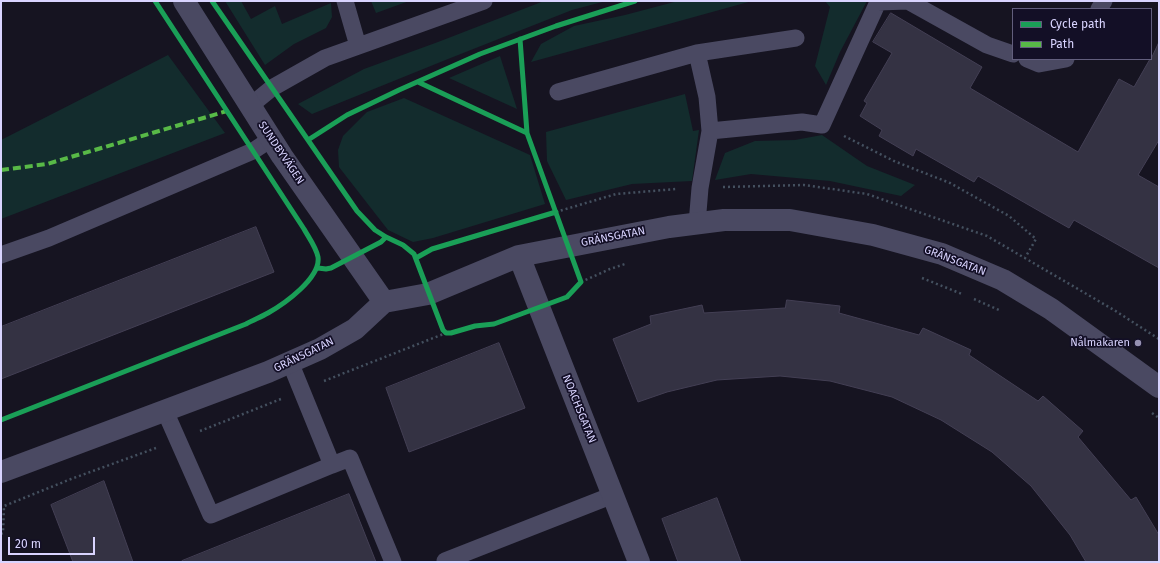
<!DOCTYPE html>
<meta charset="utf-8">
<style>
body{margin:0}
#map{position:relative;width:1160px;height:563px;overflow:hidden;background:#161421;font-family:"Fira Sans",sans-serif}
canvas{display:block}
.frame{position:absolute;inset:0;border:2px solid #d9d4ff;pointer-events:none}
.legend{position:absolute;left:1012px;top:8px;width:140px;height:52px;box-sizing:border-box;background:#130f26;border:1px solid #625e7d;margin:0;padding:5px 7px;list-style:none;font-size:12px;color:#d9d4ff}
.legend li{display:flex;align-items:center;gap:8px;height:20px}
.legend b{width:20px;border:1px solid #625e7d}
.scale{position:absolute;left:8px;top:537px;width:87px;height:18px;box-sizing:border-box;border:2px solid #d9d4ff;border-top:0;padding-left:5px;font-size:12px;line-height:14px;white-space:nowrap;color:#d9d4ff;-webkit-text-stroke:3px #130f26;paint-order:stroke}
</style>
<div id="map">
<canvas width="1160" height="563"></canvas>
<div class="frame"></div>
<ul class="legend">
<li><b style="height:5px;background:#1a9f57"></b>Cycle path</li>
<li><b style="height:5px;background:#58b947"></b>Path</li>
</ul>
<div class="scale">20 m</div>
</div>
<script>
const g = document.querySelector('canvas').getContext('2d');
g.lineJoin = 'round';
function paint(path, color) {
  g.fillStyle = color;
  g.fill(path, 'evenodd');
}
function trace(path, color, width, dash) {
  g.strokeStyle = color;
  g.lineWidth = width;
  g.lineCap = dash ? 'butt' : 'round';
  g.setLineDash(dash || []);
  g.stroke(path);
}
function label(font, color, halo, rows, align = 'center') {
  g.font = font + ' "Fira Sans",sans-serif';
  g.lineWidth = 3.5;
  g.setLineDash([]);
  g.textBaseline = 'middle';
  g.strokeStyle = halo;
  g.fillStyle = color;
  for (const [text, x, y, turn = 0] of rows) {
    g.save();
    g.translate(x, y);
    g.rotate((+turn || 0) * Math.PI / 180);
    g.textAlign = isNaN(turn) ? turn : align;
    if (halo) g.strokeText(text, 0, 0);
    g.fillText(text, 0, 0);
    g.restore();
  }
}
const green = new Path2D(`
 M225 1H241L251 19 275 6 282 24 331 3 332 17 326 28 294 44 265 65Z
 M371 1H409L376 13Z
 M544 1H606L572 10 448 59 312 114 298 104 364 69 438 42Z
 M678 1H752L531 62 541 44 574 26 625 15Z
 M825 1H867L840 52 826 85 815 66 830 7Z
 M168 55 225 133 1 219V140Z
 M500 56 517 109 449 78Z
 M685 94 693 131 699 130 692 181 632 184 566 200 547 161 546 132Z
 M404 98 530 155 545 204 433 238 413 242 388 230 339 167 338 150 343 136 367 112Z
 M822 135 867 166 915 185 901 196 830 181 751 174 715 180 725 153 755 141 795 140Z`);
const building = new Path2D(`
 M891 13 982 67 970 88 1078 152 1119 79 1134 87 1150 59H1151L1159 42V140L1138 175 1159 187V268L1074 220 1069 228 978 176 974 182 916 149 913 156 879 136 882 130 860 116 867 103 864 101 892 53 873 42Z
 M256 227 274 272 1 379V327Z
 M787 300 840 306 839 313 919 335 923 328 971 350 969 355 1038 401 1043 396 1083 431 1078 437 1131 500 1136 497 1159 535V562H1086L1070 535 1031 486 992 452 941 420 892 397 830 381 780 376 717 380 667 392 638 402 613 339 651 324 650 316 702 305 704 313 785 308Z
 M499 343 525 408 409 452 386 388Z
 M104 481 133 562H73L51 505Z
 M349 494 376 562H182V561Z
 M717 498 741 562H678L662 519Z`);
const path = new Path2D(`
 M844 136 894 161 950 183 1009 216 1036 239 1025 258
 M723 187 804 185 867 194 987 236 1114 310 1159 339
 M556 212 616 194 676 189
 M922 278 962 294
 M581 282 610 269 625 264
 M974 299 999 310
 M324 381 446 333
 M1152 413 1159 418
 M200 431 281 399
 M1 534 3 533 4 506 71 479 156 448`);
const service = new Path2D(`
 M345 1 358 46
 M1099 9 1104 1
 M1027 59 1039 64 1066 59
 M558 92 697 53 796 38
 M250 106 272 88 325 58 484 1
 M710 131 802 122 822 125 878 2 908 1 987 45 1013 54
 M697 224 700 188 710 131 707 97 697 53
 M1 255 49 238 253 151 271 139
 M165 411 211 515 332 465 290 362
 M332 465 350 458 393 562
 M445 561 613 495`);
const minor = new Path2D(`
 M184 1 282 156 384 302
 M519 256 639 562
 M1 472 268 372 320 349 355 329 384 302 428 294 519 256 669 227 724 220H790L873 235 942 254 1003 280 1051 309 1159 387`);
const quiet = new Path2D(`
 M1 170 47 164 227 111`);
const cycleway = new Path2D(`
 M212 1 357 211 375 230 386 237 403 245 414 254 443 330 446 333H451L475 326 494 324 567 297 581 282 527 133 520 39
 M418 82 527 133
 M308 140 347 115 399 90 480 54 556 26 635 1
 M416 258 432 249 556 212
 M318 268 326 269 331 268 381 242 386 237
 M1 420 246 324C253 320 261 317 268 313 284 304 321 278 318 257 316 247 309 238 304 229L155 1`);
const markers = [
 [1138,343,4,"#9591b1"]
];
const streetNames = [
 ["SUNDBYVÄGEN",281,153,56],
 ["GRÄNSGATAN",613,237,-11],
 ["GRÄNSGATAN",955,261,21],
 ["GRÄNSGATAN",304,355,-26],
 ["NOACHSGATAN",579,409,68]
];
const poiNames = [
 ["Nålmakaren",1130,343]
];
paint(green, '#132c2d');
paint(building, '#343243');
trace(building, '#433f54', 1);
trace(path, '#44505f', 2.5, [2, 3]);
trace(service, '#4a4962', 17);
trace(minor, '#4a4962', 22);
trace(quiet, '#58b947', 4, [8, 4]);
trace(cycleway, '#1a9f57', 5);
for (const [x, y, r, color] of markers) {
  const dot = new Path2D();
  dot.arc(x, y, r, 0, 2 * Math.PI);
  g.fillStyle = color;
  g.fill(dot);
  trace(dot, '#130f26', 1.5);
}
label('11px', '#d9d4ff', '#130f26', streetNames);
label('11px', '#d9d4ff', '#130f26', poiNames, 'right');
</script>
